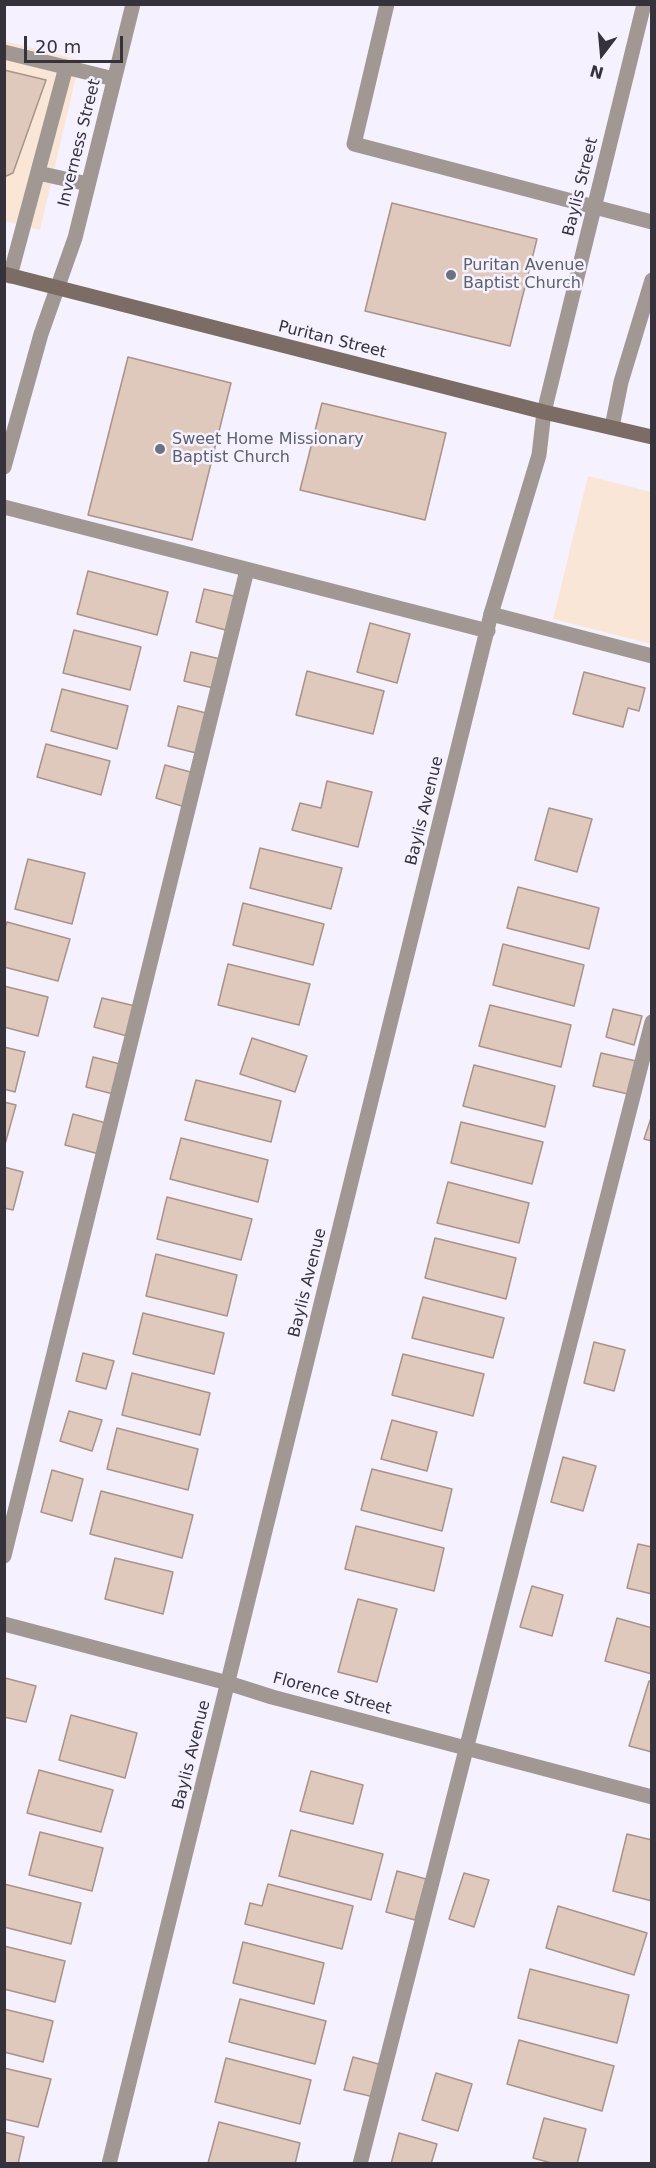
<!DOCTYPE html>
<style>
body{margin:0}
#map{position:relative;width:656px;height:2168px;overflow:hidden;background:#f6f1fe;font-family:"DejaVu Sans",sans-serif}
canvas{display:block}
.frame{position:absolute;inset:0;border:6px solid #36323b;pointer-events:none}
.north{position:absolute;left:572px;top:24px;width:60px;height:60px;-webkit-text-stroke:4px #f6f1fe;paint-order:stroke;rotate:196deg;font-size:16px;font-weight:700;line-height:24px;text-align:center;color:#36323b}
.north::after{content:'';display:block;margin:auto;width:21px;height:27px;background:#36323b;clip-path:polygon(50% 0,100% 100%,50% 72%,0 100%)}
.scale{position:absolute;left:24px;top:36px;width:99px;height:27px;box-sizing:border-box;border:3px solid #36323b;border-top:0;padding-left:8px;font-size:18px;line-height:21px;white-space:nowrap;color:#36323b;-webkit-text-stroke:4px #f6f1fe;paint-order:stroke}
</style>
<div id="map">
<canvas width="656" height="2168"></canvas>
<div class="frame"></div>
<div class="north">N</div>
<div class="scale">20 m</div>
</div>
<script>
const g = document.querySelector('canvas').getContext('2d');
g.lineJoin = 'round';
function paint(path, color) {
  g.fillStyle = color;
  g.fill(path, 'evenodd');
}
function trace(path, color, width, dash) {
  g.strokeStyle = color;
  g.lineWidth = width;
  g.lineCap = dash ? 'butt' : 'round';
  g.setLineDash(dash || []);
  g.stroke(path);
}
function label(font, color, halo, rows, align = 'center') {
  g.font = font + ' "DejaVu Sans",sans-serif';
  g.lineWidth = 5;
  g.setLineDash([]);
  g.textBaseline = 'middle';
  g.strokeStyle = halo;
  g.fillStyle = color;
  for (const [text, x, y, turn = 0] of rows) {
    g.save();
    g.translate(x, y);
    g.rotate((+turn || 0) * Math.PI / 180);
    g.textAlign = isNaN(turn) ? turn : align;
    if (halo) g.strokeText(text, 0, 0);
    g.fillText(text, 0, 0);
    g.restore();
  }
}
const commercial = new Path2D(`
 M5 41 80 60 40 230 5 221Z
 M588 476 651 492V644L553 619Z`);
const building = new Path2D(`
 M4 70 46 80 13 173 4 177Z
 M392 203 537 239 510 346 365 311Z
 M128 357 231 383 192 540 88 515Z
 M322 403 446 433 425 520 300 490Z
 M88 571 168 592 157 635 77 614Z
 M204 589 238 597 229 631 196 622Z
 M370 623 410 634 397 683 357 672Z
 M74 630 141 647 130 690 63 673Z
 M191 652 220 659 213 688 184 681Z
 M307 671 384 691 373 734 296 715Z
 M584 672 645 688 639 711 628 708 623 727 573 714Z
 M62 689 128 706 117 749 51 731Z
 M178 706 210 714 200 754 168 746Z
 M46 744 110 761 101 795 37 777Z
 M165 765 194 773 185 807 156 798Z
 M327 781 372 792 358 847 292 830 300 803 321 808Z
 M549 808 592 819 577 872 535 860Z
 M260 848 342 868 331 909 250 888Z
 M28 859 85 873 72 924 15 909Z
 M518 887 599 908 589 949 507 928Z
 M243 903 324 924 313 965 233 945Z
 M7 922 70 939 58 981 4 967V930Z
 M503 944 584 965 574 1006 493 985Z
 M228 964 310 984 299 1025 218 1005Z
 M4 986 48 997 38 1036 4 1027Z
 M102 998 135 1006 127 1036 94 1027Z
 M490 1005 571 1025 561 1067 479 1046Z
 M613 1009 642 1016 634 1045 606 1037Z
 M252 1038 307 1056 295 1092 240 1074Z
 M4 1047 25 1052 15 1092 4 1089Z
 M601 1053 636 1061 628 1094 593 1086Z
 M93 1057 120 1064 113 1094 86 1087Z
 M474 1065 555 1086 545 1127 463 1106Z
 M196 1080 281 1101 271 1142 185 1120Z
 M4 1102 16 1105 4 1148Z
 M73 1114 106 1123 99 1154 65 1145Z
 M652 1115V1141L644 1139Z
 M461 1122 543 1142 532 1184 451 1163Z
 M181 1138 268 1160 258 1202 170 1179Z
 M4 1167 23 1172 13 1210 4 1208Z
 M448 1182 529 1203 519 1243 437 1223Z
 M167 1197 252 1219 241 1260 157 1239Z
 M435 1238 516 1258 506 1299 425 1278Z
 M156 1254 237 1275 227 1316 146 1296Z
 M423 1297 504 1318 493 1358 412 1338Z
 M143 1313 224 1333 214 1374 133 1354Z
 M594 1342 625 1350 614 1391 584 1383Z
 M83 1353 114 1361 106 1389 76 1381Z
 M403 1354 484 1374 473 1416 392 1395Z
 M132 1373 210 1393 200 1435 122 1415Z
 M69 1411 102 1420 92 1451 60 1441Z
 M392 1420 437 1432 427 1471 381 1459Z
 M117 1428 198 1449 188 1490 107 1469Z
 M563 1457 596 1466 583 1511 551 1502Z
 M372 1469 452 1489 442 1531 361 1510Z
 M52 1470 83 1479 72 1521 41 1512Z
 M101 1491 193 1515 182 1558 90 1534Z
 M356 1526 444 1548 434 1591 345 1569Z
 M638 1544 652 1547V1594L627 1588Z
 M115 1558 173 1572 163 1614 105 1599Z
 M532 1586 563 1595 552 1636 520 1627Z
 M358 1599 397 1609 377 1682 338 1672Z
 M617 1618 652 1628V1674L605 1661Z
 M5 1678 36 1686 26 1722 4 1717Z
 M649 1681 652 1682V1752L629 1746Z
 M71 1715 137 1733 125 1778 59 1760Z
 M39 1770 113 1790 101 1832 27 1813Z
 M311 1771 363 1785 353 1824 300 1811Z
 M291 1830 383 1854 371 1900 279 1876Z
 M40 1832 103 1848 92 1891 29 1875Z
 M627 1834 652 1840V1901L613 1891Z
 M397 1871 426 1879 415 1920 386 1912Z
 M464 1873 489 1880 474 1927 449 1919Z
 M4 1884 81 1903 71 1944 4 1927Z
 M268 1884 353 1906 342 1949 245 1924 250 1903 262 1906Z
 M558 1906 647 1933 634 1975 546 1948Z
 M243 1942 324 1963 314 2004 233 1983Z
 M4 1946 65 1961 55 2002 4 1989Z
 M530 1969 629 1995 617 2043 518 2018Z
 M240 1999 326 2021 315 2064 229 2042Z
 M4 2009 53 2021 43 2062 4 2052Z
 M519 2040 614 2066 602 2111 507 2084Z
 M353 2057 382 2065 374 2097 344 2090Z
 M226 2058 311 2080 300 2124 215 2102Z
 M4 2068 51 2079 38 2127 4 2119Z
 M436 2073 472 2084 458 2131 422 2120Z
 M544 2118 586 2129 577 2164H555L533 2158Z
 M219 2122 300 2143 295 2164 208 2163Z
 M4 2132 24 2137 18 2164H4Z
 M399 2133 437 2144 431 2164H391Z`);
const lane = new Path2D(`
 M387 4 354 144 652 222
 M4 52 114 79
 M38 173 88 184
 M10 276 66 67
 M612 427 621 382 652 280
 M4 507 488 631
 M491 614 652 656
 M4 1556 247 570
 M360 2164 652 1022`);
const street = new Path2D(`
 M4 467 41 334 75 238 133 4
 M4 1624 228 1683 272 1697 652 1797
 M109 2164 491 614 539 455 544 412 644 4`);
const secondary = new Path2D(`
 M4 274 544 412 652 437`);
const markers = [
 [451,275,6,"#6b7280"],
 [160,449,6,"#6b7280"]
];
const streetNames = [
 ["Inverness Street",80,143,-76],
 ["Baylis Street",581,187,-76],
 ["Puritan Street",332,340,14],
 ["Baylis Avenue",425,811,-76],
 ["Baylis Avenue",308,1283,-76],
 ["Florence Street",332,1694,15],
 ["Baylis Avenue",192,1755,-76]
];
const worshipNames = [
 ["Puritan Avenue",463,266],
 ["Baptist Church",463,284],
 ["Sweet Home Missionary",172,440],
 ["Baptist Church",172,458]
];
paint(commercial, '#f9e6d6');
paint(building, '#dfc8bc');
trace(building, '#a99388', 1.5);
trace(lane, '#a29893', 15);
trace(street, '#a29893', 15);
trace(secondary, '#7b6d65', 15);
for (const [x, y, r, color] of markers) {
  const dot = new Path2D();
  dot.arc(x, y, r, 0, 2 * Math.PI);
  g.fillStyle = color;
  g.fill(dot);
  trace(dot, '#f6f1fe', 2);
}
label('16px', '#36323b', '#f6f1fe', streetNames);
label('16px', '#5b616d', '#f6f1fe', worshipNames, 'left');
</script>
